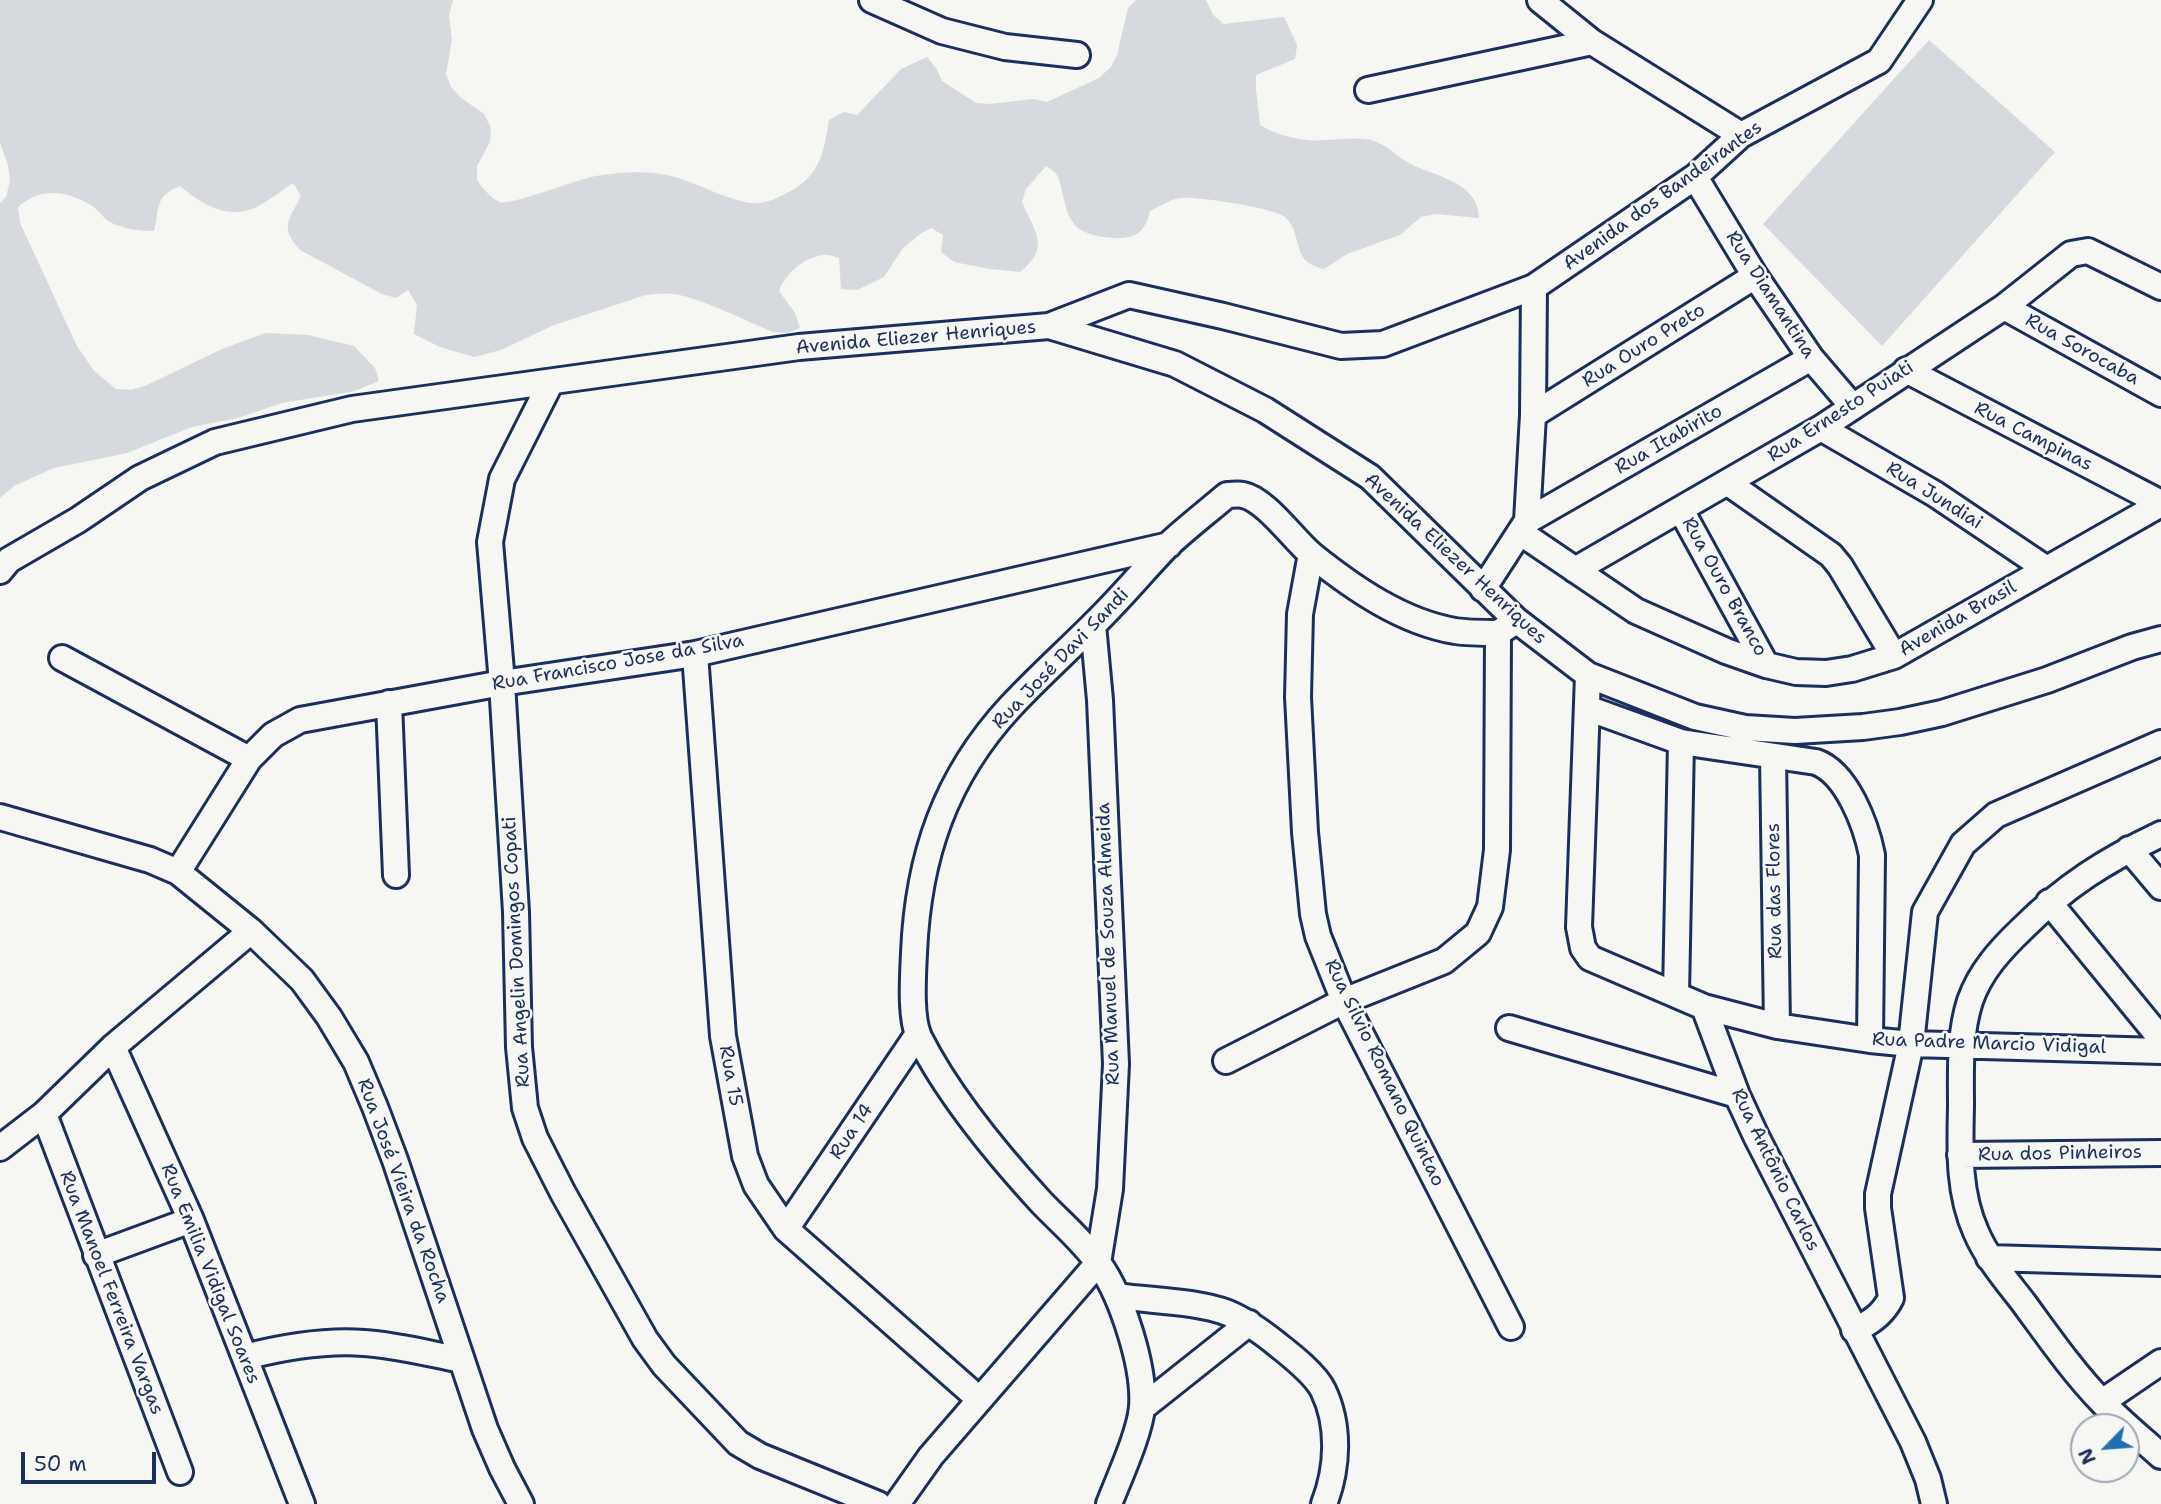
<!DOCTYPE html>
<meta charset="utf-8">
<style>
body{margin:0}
#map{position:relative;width:2161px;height:1504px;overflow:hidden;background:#f6f6f2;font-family:"Shantell Sans",sans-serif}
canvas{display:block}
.north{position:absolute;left:2070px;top:1413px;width:70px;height:70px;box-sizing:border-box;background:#f6f6f2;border:2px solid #9ea6b7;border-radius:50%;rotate:245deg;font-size:19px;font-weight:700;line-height:28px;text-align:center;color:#1b2f5e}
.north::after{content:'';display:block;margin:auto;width:24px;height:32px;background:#1f6fb2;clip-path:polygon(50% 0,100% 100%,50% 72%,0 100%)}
.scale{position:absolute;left:21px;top:1452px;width:135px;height:32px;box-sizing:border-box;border:4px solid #1b2f5e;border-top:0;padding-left:9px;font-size:21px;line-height:24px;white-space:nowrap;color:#1b2f5e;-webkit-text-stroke:5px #f6f6f2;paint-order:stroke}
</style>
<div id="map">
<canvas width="2161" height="1504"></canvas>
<div class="north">N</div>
<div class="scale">50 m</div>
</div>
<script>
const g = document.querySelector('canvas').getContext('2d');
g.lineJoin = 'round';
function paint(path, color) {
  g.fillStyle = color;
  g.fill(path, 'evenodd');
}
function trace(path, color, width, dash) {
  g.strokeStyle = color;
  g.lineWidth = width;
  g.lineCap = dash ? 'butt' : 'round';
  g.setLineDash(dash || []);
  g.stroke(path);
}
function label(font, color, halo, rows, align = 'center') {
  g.font = font + ' "Shantell Sans",sans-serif';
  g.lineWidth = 5;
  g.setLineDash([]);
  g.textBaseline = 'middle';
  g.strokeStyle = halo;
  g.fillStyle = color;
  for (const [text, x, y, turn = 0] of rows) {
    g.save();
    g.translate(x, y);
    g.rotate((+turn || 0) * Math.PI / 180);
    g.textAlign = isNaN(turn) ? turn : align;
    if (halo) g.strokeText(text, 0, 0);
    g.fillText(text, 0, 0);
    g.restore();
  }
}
const green = new Path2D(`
 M0 0H453L449 15 452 40 446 74 451 87 460 97 484 114 491 128 490 142 477 166V180C482 187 491 199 500 202 510 206 578 179 596 176 624 172 647 170 675 177 699 184 721 197 745 202 759 205 769 202 781 196 818 179 823 159 829 120L844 112 857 115 901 69 927 57 936 68 942 81 976 103 990 104 1033 99 1047 102 1099 78 1111 67 1117 55 1128 8 1136 0H1206L1213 15 1224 24 1284 17 1297 45 1295 59 1256 75V89L1260 125C1280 137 1305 142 1328 140 1342 139 1357 137 1371 140 1386 144 1395 155 1407 162 1433 177 1478 180 1479 218L1436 214 1421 217 1400 235 1347 254 1324 269C1289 261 1305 237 1285 217 1275 208 1196 196 1180 198 1170 199 1159 207 1150 211 1148 220 1145 228 1137 234 1125 242 1089 237 1078 228 1063 214 1065 194 1058 177 1056 172 1051 169 1046 166L1026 189 1022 202C1035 232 1051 248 1020 272L990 269 954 262 941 252 943 235 931 228 920 234 903 248 884 277 857 290 841 289 839 258C833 256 827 254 822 255 803 258 785 274 779 291L795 313 800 328 787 333 773 332C746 321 701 298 674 294 665 293 656 294 646 295L554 325 501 350 474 357 440 347 414 334 417 305 408 290 396 298 382 294 300 250C279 226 289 220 301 196L293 183C282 190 272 199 260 205 231 222 202 205 180 186 154 196 160 208 154 231 139 231 123 229 110 222 104 219 100 212 94 207 69 191 41 186 18 207L20 223 77 346 94 371 116 389 131 390 145 386 222 349 265 333 308 335 354 346 375 368 379 381 355 391 282 403 238 418 192 427 127 453 54 468 14 486 0 498V203L6 197 10 181 8 165 0 143Z
 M1929 40 2055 152 1882 346 1763 224Z`);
const minor = new Path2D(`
 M872 0 942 31 1005 47 1077 55
 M1540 0 1592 42 1741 135
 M1368 90 1592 42
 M1695 177 1755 276 1811 358 1853 407
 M2004 307 2161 394
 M1049 326 1129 295 1223 316 1341 346 1383 344 1534 287 1695 177 1741 135 1879 61 1920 0
 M1906 370 2161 503
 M551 382 502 479 490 542 502 683 516 912 519 1047 525 1108 535 1138 563 1193 645 1339 664 1365 738 1443 760 1456 878 1504
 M1533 415 1755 276
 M1821 428 1935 494 2045 568
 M1728 483 1831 555 1840 566 1894 656
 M1681 510 1766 665
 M1527 521 1811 358
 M1521 533 1636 611 1726 651 1766 665 1796 672 1826 673 1852 669 1894 656 2161 504
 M1311 554 1300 614 1298 697 1305 832 1313 914 1318 936 1344 1001 1511 1327
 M1575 570 1821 428 2004 307 2071 254 2088 251 2161 287
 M0 571 9 560 78 520 140 478 215 442 352 409 799 347 1049 326 1175 364 1265 410 1370 477 1516 620 1588 675 1695 717 1745 728 1795 731 1863 727 1900 722 1942 713 2047 680 2132 647 2161 639
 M1483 589 1527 521 1533 415 1534 287
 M1093 625 1100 700 1116 1064 1110 1189 1098 1263
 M695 654 723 1036 745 1156 756 1185 786 1229 979 1399
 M62 658 249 759
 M1588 675 1579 927 1583 948 1590 958 1704 1007 1777 1026 1870 1040 1911 1044 2161 1051
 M389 703 396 875
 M1587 708 1681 742 1816 762C1847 773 1866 825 1872 855L1870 1040
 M1773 756 1777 1026
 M0 817 150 860 178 872 251 931 302 980 329 1017 356 1062 375 1107 395 1160 485 1429 502 1468 521 1504
 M2161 834C2106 860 2065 886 2022 929 2000 950 1980 972 1970 1001 1959 1035 1961 1072 1961 1107 1960 1149 1958 1192 1976 1232 1987 1258 2006 1280 2023 1302 2048 1336 2073 1372 2102 1402 2120 1421 2141 1438 2161 1456
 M2129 849 2161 887
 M178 872 249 759 273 735 300 720 502 683 695 654 1169 545
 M2049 902 2161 1039
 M1676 994 1681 742
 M1704 1007 1737 1095 1756 1136 1913 1442 1928 1479 1934 1504
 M1509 1028 1737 1095
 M113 1047 191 1220 302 1504
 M1226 1061 1344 1001 1444 961 1478 933 1490 907 1497 850 1498 633 1510 625
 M44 1114 180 1472
 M0 1148 44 1114 113 1047 251 931
 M1960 1155 2161 1153
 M786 1229 918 1034
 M96 1255 191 1220
 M1989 1258 2161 1263
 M1118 1296C1152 1301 1196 1301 1228 1313 1247 1321 1262 1332 1278 1345 1292 1356 1315 1374 1323 1390 1340 1425 1338 1468 1324 1504
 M1854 1330C1871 1323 1883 1314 1891 1298L1878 1208V1194L1911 1044 1925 912 1963 844 1996 815 2161 743
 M245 1357C284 1347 324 1340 364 1343 397 1345 430 1354 462 1360
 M2102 1402 2161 1362
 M1142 1408 1249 1323
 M897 1504 931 1456 1098 1263
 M1109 1504C1119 1478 1140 1433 1142 1407 1145 1367 1122 1296 1099 1264 1083 1241 1060 1222 1041 1202 997 1154 948 1095 919 1037 910 1017 913 976 914 953 918 857 945 777 1011 706 1037 678 1066 652 1093 625 1119 600 1142 572 1167 546 1186 528 1207 512 1227 495 1232 495 1238 494 1243 495 1265 499 1294 540 1312 555 1353 588 1402 622 1455 631 1469 633 1484 633 1498 633`);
const streetNames = [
 ["Avenida dos Bandeirantes",1663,196,-36],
 ["Rua Diamantina",1770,295,57],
 ["Avenida Eliezer Henriques",916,338,-5],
 ["Rua Ouro Preto",1644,346,-32],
 ["Rua Sorocaba",2082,350,29],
 ["Rua Ernesto Puiati",1841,412,-33],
 ["Rua Campinas",2033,437,27],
 ["Rua Itabirito",1669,440,-30],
 ["Rua Jundiai",1934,496,32],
 ["Avenida Eliezer Henriques",1455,559,43],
 ["Rua Ouro Branco",1724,587,61],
 ["Avenida Brasil",1958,619,-30],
 ["Rua José Davi Sandi",1061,659,-46],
 ["Rua Francisco Jose da Silva",618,663,-10],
 ["Rua das Flores",1775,891,-91],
 ["Rua Manuel de Souza Almeida",1109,944,-92],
 ["Rua Angelin Domingos Copati",517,952,-93],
 ["Rua Padre Marcio Vidigal",1989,1044,2],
 ["Rua Silvio Romano Quintao",1384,1073,64],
 ["Rua 15",730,1076,80],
 ["Rua 14",852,1132,-56],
 ["Rua dos Pinheiros",2060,1154,-1],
 ["Rua Antônio Carlos",1775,1170,64],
 ["Rua José Vieira da Rocha",403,1191,70],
 ["Rua Emilia Vidigal Soares",210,1274,68],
 ["Rua Manoel Ferreira Vargas",111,1293,69]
];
paint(green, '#d6d9dd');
trace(minor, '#1b2f5e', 30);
trace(minor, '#f6f6f2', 24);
label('19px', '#1b2f5e', '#f6f6f2', streetNames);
</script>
